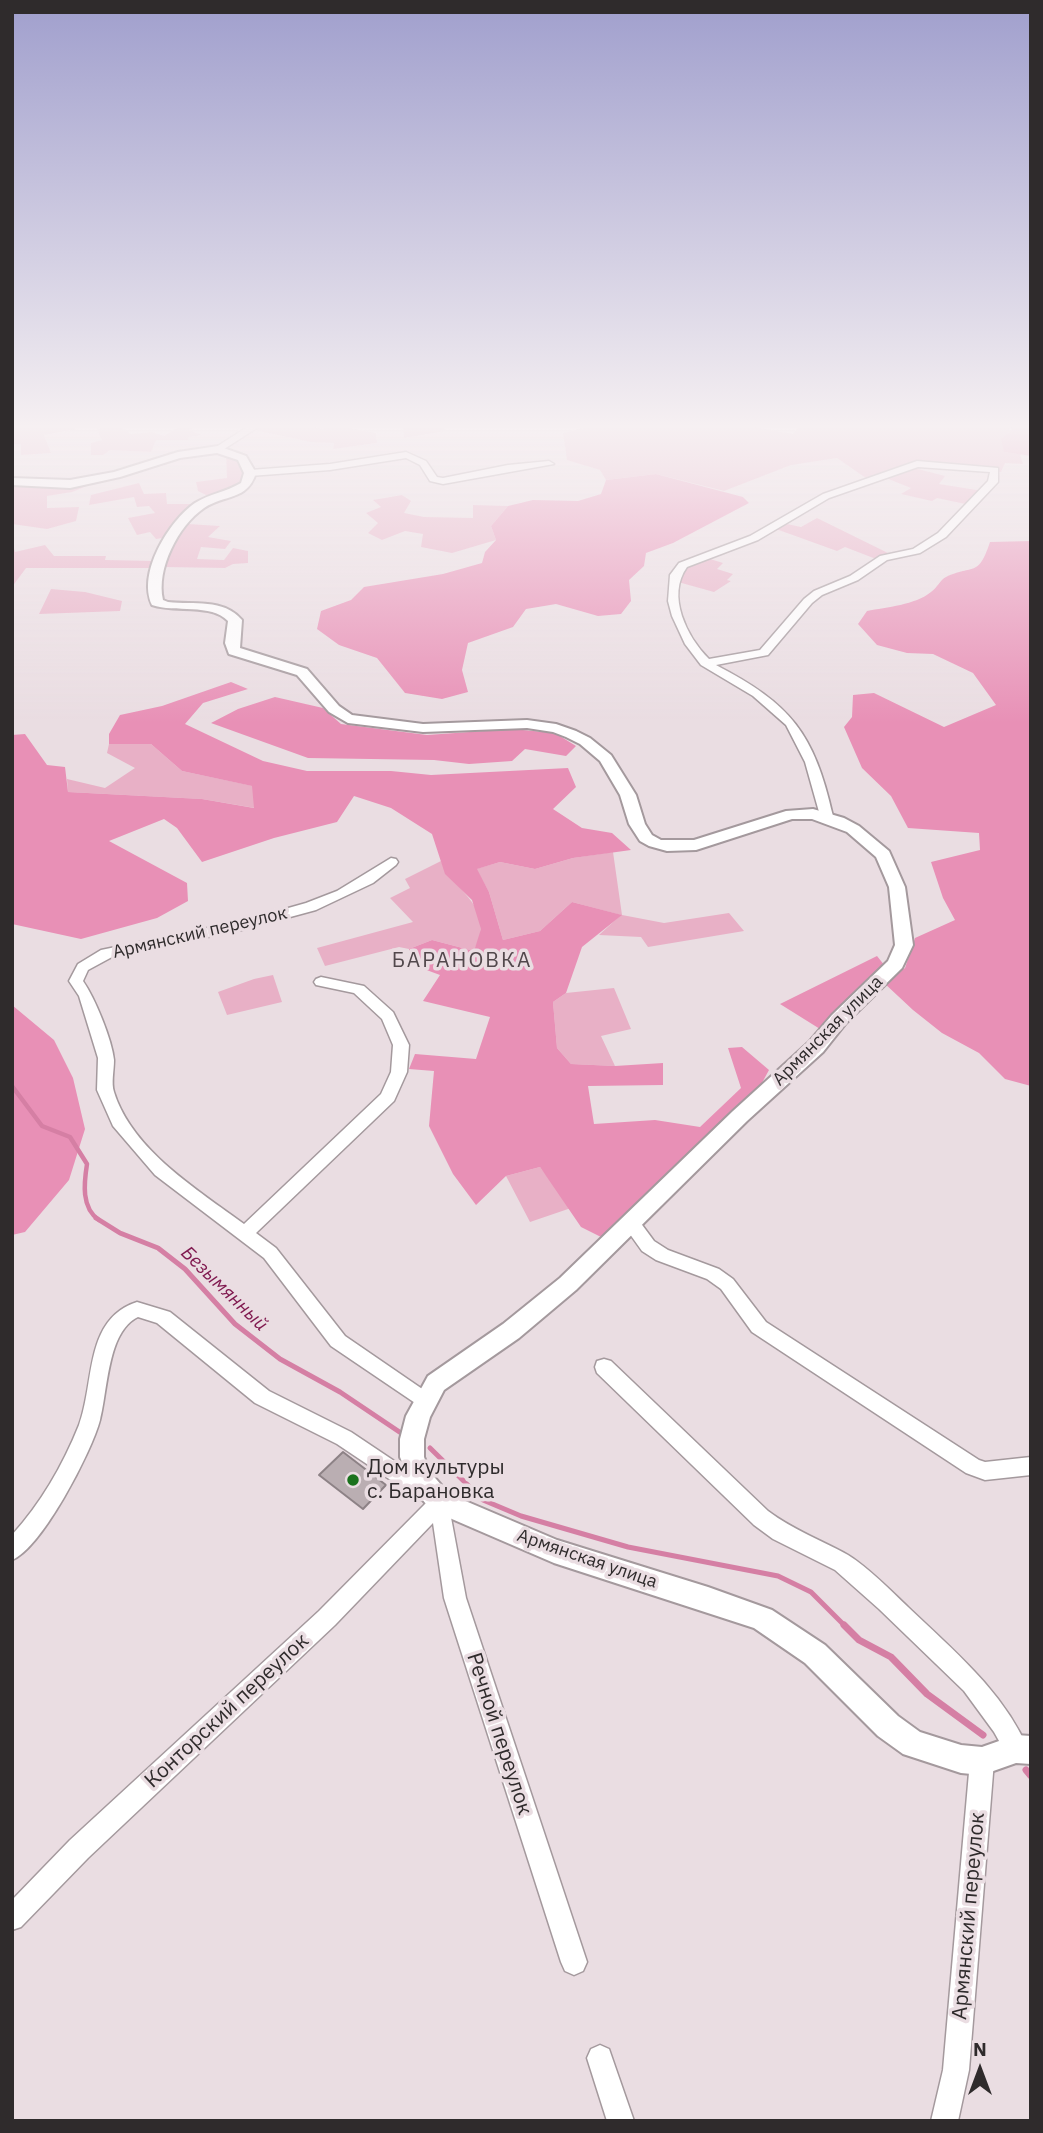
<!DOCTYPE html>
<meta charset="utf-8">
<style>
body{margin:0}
#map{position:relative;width:1043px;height:2133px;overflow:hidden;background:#eadde2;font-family:"IBM Plex Sans",sans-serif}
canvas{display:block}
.frame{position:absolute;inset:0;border:14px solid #2f2b2c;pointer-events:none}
.north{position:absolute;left:945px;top:2035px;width:70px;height:70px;-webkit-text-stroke:5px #eadde2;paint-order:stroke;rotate:0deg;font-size:19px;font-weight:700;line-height:28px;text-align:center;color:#2f2b2c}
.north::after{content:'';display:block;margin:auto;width:24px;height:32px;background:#2f2b2c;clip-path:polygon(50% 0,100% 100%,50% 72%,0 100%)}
</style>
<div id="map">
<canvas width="1043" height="2133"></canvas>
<div class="frame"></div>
<div class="north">N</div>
</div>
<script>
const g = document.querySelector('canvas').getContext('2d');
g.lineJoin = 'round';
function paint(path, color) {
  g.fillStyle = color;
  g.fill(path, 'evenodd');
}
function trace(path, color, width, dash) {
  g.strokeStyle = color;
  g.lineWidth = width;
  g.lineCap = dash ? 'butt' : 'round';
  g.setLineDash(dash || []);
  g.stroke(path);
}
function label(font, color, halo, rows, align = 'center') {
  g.font = font + ' "IBM Plex Sans",sans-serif';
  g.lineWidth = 7;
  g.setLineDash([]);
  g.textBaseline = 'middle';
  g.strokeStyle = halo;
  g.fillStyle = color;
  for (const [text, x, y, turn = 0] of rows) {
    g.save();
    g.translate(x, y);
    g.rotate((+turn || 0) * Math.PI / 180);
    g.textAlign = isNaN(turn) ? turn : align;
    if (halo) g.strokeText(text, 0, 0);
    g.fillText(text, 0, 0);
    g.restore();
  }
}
const green = new Path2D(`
 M12 424H72L76 429 44 435 51 453 21 455V444H12Z
 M115 424 131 434 152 432 164 436 184 424H203L189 430 202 435 189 437 188 440H156L151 452 110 450 103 455H91V443L102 440 97 429Z
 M265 424H298L323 429 328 424H351L352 429 376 433 377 443 333 449 334 443 311 442 254 430Z
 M444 424 445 431 404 438 403 425Z
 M601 424H737L793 434 801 424H1011L1004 452 1020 454 1023 464 1005 463 1001 472 931 465 914 468 945 476 939 484 983 491 970 505 937 498 932 501 901 494 911 488 886 478 873 483 837 458 791 465 724 491 656 474 606 480 600 470 567 460 563 433Z
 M226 452 237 458 245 476 243 485 212 498 198 491 196 482 227 478Z
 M88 482 87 486 72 492 47 496V508L79 507 76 521 47 529 12 524V484L53 488Z
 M139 483 144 494 166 493 167 504H200L169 537 156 539 150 532 137 535 128 518 155 513 149 506 137 507 134 497 89 505 91 495Z
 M402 495 411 501 404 513 424 517 473 518V505L508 506 491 526 496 540 452 553 421 547 423 534 405 531 382 540 368 533 378 523 366 513 381 507 373 500Z
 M817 518 888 553 876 559 845 547 837 551 776 529 787 524 801 527Z
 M188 524 220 526 208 537 231 541 225 549 201 547 197 559 224 560 233 548 248 551V563L233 564 225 568 164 567 169 552Z
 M12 540 15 552 45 545 54 556H106L105 560 155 561 151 568H26L12 587Z
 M707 558 723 563 717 569 733 574 727 580 731 581 714 592 678 582 685 568Z
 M51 589 85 592 122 601 120 611 39 614Z
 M109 744H151L182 771 253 786 255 808 202 799 68 792 67 779 105 788 135 768 107 753Z
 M613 852 622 915 664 923 729 913 744 931 648 947 641 937 599 935 621 915 572 902 540 931 503 940 489 892 476 869 500 862 535 869 573 858Z
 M441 861C450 886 482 899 481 929 481 936 476 945 474 951L432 940 409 949 399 947 325 966 317 948 413 922 390 898 410 888 405 879Z
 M273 975 282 1002 227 1015 218 992 254 979Z
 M614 988 631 1029 601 1036 615 1066 571 1064 557 1048 553 1002 566 993Z
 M540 1167 571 1208 530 1222 506 1176Z`);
const forest = new Path2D(`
 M1011 424H1031V456L1004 452 1001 439 1012 430Z
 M656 474 743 497 749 503 673 543 646 553 644 566 629 580 631 601 621 614 598 616 556 604 526 609 513 627 468 643 462 670 468 692 442 699 405 693 377 658 339 645 317 629 321 611 351 600 364 587 443 574 482 563 485 552 496 540 491 526 508 506 533 500 578 501 601 494 606 480Z
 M1031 541V1086L1005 1079 979 1053 942 1033 913 1010 883 982 905 968 915 938 955 920 943 898 931 862 980 850 979 833 908 828 891 796 862 768 844 727 852 717 853 695 874 693 944 727 996 705 973 673 933 654 907 653 877 645 858 624 867 611C887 607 915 605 931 592 937 588 940 580 946 577 974 564 978 578 990 542Z
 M231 682 248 689 203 703 185 724 263 761 307 771H391L431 775 568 768 576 787 553 809 582 828 612 833 631 850 573 858 535 869 500 862 477 869 489 892 503 940 540 931 572 902 622 915 582 947 566 993 553 1002 557 1048 571 1064 615 1066 663 1063V1085L588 1086 594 1124 655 1120 700 1127 741 1088 728 1048 742 1047 769 1070 757 1092 603 1238 581 1227 540 1167 506 1176 476 1205 453 1174 429 1126 434 1071 409 1069 415 1054 476 1059 490 1017 423 1001 440 975 413 965 409 949 432 940 474 951 481 929 472 900 445 874 432 834 391 808 354 796 337 822 274 838 202 862 177 828 164 819 109 841 187 883 188 901 157 918 81 939 12 924V735L25 734 47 765 65 767 68 792 202 799 254 808 252 786 182 771 151 744H109V734L120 715 162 706Z
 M275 697 323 708 341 724 427 735 512 729 555 733 576 746 566 756 525 749 512 761 469 764 434 760 308 758 211 723 238 709Z
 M877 956 885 966 820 1029 780 1004Z
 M12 1005 54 1040 73 1078 85 1129 69 1180 25 1232 12 1235Z`);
const streamFar2 = new Path2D(`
 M12 1086 42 1126 70 1137 87 1164C84 1183 81 1208 99 1220`);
const streamFar1 = new Path2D(`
 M96 1218 120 1233 158 1248 185 1269 235 1324 280 1359 340 1392 401 1433
 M430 1448 483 1500 521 1516 628 1547 778 1576 811 1592 845 1626`);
const stream = new Path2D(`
 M844 1625 859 1640 891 1657 927 1694 983 1735
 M1026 1770 1031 1776`);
const building = new Path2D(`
 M343 1452 386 1485 363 1509 319 1475Z`);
const minor = new Path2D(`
 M252 424H263L221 451 213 449Z
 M406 452 426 461 437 477 443 478 508 465 549 461 554 464 443 484 430 481 420 465 406 458 330 470 250 476 245 473 250 470 330 464Z
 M917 461 998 468V482L946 537 920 553 887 560 858 580 822 595 812 603 768 655 716 665C791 704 814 733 833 816L826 820 821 819 805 762 786 725 753 696 701 665 685 644 672 616 668 601 670 575 679 563 750 536 823 494ZM918 467 990 472 988 481 938 533 913 549 880 556 850 576 814 591 804 599 760 650 709 659C687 637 666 596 687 567L758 540 829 498Z
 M391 858 396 859 398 862 396 865 373 883 316 910 246 929 112 957 88 970 83 981C95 998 112 1040 114 1060 114 1071 111 1083 114 1092 132 1150 198 1190 244 1224L381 1094 391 1072 393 1045 382 1019 354 993 316 985 314 982 316 979 321 977 364 986 393 1012 409 1045 407 1072 394 1101 256 1233 276 1248 345 1336 431 1395 434 1401 431 1407 424 1409 331 1346 264 1258 155 1175 113 1126 97 1090 98 1058 79 996 69 981 78 964 101 950 246 920 306 903 337 891Z
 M631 1216 637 1218 654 1241 668 1250 719 1269 733 1279 766 1322 979 1460 985 1462 1031 1457V1475L985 1480 966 1473 752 1332 721 1289 707 1279 656 1260 642 1251 622 1223 625 1218Z
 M137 1302 170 1312 269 1391 351 1432 433 1487 435 1495 440 1493 447 1496 466 1598 587 1962 583 1971 574 1975 565 1971 561 1962 444 1598 433 1523 335 1625 88 1858 21 1927 12 1930V1900L70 1840 319 1611 427 1502 419 1499 337 1444 255 1403 157 1323 138 1317C107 1332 108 1390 100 1420 92 1451 42 1548 12 1560V1535C41 1503 63 1465 79 1425 95 1383 84 1319 137 1302Z
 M604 1359 611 1361 768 1511C793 1530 821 1540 848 1555 869 1568 890 1590 908 1607 953 1650 1003 1691 1028 1749L1024 1757 1016 1761 1008 1757 994 1732 964 1691 879 1609 835 1570 773 1539 754 1525 597 1373 595 1367 597 1361Z
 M982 1749 990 1753 994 1761 969 2070 958 2121H931L943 2070 970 1761 974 1753Z
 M600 2045 609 2049 634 2121H607L587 2058 591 2049Z`);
const tertiary = new Path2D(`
 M218 446 246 456 256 473C247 501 225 494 204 508 178 526 156 569 163 600L168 602C194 605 223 598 242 620L240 648 307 669 339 706 352 715 423 724 527 720 556 724 576 731 590 738 611 755 636 795 645 824 652 835 661 840H694L786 811 813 809 844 818 859 826 889 851 905 887 913 945 902 968 846 1023 823 1052 747 1121 576 1290 519 1338 444 1390 430 1417 424 1439V1457L430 1472 449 1494 557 1540 708 1587 772 1610 825 1645 898 1716 920 1732 961 1745 982 1747 1016 1735 1031 1736V1764L1016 1763 982 1775 961 1773 903 1754 878 1736 805 1663 754 1628 554 1563 431 1510 412 1487 400 1457V1439L406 1416 428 1376 503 1324 560 1278 733 1111 809 1042 832 1015 888 961 895 945 889 887 876 857 847 832 812 819H792L696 850 667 851 649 846 640 841 629 824 620 795 600 761 580 744 566 737 553 732 527 728 423 732 348 723 329 712 297 675 229 654 225 643 228 621C211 603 175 613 152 605 137 573 169 521 195 503 209 494 226 492 241 483L244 473 238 460 217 453 180 458 120 477 70 488 12 485V478L70 480 114 472 178 452Z`);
const markers = [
 [353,1480,7,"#1b721d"]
];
const streetNames = [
 ["Армянский переулок",200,933,-13],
 ["Армянская улица",828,1031,-45],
 ["Армянская улица",587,1559,19]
];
const waterNames = [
 ["Безымянный",224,1289,44]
];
const quarterNames = [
 ["БАРАНОВКА",462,961]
];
const nearPoinames = [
 ["Дом культуры",367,1468],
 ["с. Барановка",367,1492]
];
const nearStreetnames = [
 ["Конторский переулок",227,1711,-43],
 ["Речной переулок",499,1734,72],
 ["Армянский переулок",969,1916,-85]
];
paint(green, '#e8b0c6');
paint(forest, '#e890b6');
trace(streamFar2, '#d57fa4', 4.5);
trace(streamFar1, '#d57fa4', 5);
trace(stream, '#d57fa4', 7);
paint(building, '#baaeb2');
trace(building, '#8d8286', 2);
trace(minor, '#a4999d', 3);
trace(tertiary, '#a4999d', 4);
paint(minor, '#fff');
paint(tertiary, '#fff');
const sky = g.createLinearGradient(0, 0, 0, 723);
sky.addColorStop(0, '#a09fcd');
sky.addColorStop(0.59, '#f6f0f2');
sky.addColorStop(1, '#f6f0f200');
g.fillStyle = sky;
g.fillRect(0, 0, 1043, 723);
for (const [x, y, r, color] of markers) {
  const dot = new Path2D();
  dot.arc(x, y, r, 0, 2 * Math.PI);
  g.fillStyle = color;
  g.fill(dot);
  trace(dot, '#eadde2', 2.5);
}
label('18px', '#2f2b2c', '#eadde2', streetNames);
label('italic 19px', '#801a50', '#eadde2', waterNames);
g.letterSpacing = '2px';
label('21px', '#52484c', '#eadde2', quarterNames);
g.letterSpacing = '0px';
label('21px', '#2f2b2c', '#eadde2', nearPoinames, 'left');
label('21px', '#2f2b2c', '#eadde2', nearStreetnames);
</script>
